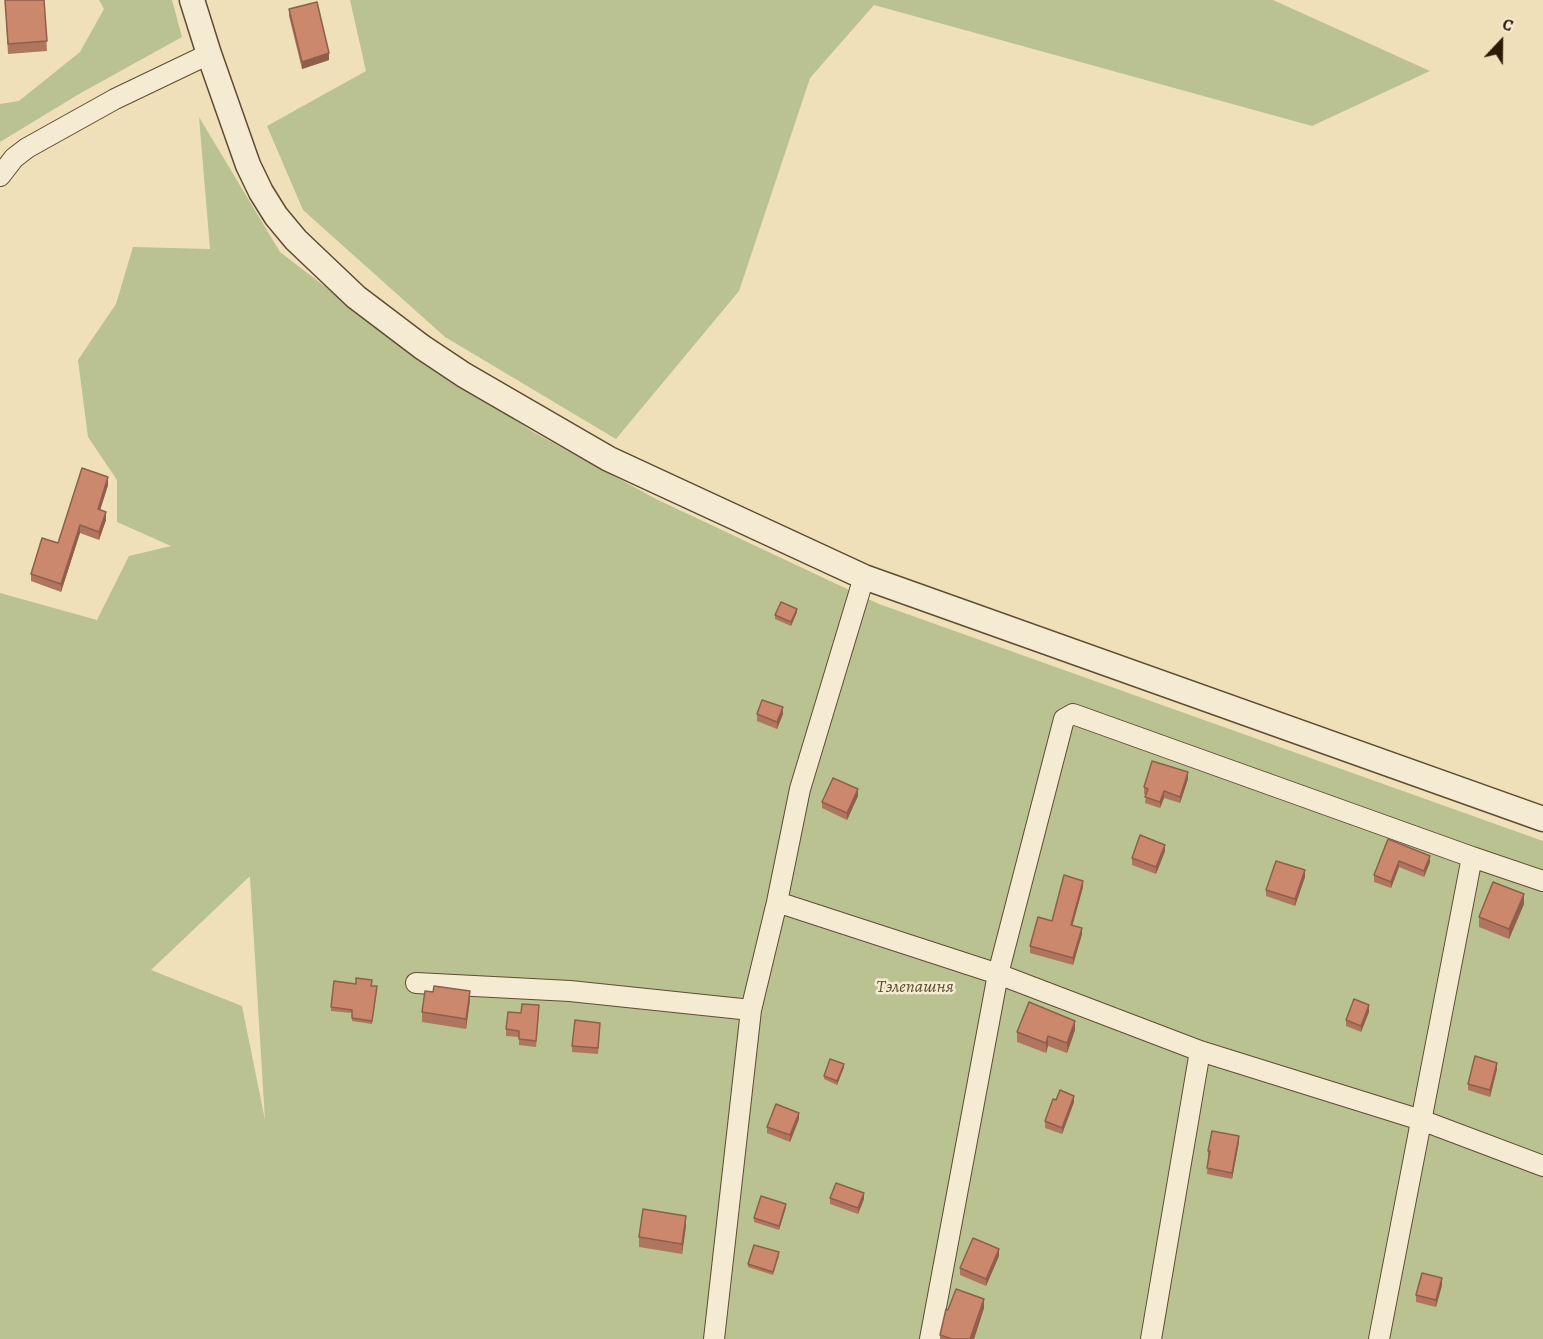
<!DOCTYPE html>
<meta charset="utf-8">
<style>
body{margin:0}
#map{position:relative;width:1543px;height:1339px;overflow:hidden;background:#efe0ba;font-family:Alegreya,serif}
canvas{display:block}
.north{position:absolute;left:1471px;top:12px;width:60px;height:60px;-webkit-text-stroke:4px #f5ebd2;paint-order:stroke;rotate:22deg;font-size:16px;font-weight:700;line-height:24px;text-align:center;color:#2d1a05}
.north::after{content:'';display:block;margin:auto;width:21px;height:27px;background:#2d1a05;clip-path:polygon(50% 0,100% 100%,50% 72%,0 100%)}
</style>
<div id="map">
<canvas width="1543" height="1339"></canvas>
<div class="north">С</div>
</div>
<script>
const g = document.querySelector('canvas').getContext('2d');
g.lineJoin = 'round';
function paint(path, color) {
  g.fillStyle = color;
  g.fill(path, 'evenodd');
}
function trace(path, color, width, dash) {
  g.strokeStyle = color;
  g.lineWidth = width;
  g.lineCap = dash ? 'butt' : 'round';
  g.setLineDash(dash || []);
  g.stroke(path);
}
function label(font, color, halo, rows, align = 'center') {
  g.font = font + ' Alegreya,serif';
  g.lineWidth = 5;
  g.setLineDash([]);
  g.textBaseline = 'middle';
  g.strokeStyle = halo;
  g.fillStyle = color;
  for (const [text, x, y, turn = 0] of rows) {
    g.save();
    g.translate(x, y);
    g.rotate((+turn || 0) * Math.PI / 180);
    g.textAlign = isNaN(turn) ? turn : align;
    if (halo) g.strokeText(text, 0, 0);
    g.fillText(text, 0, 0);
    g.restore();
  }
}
const green = new Path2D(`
 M99 0H172L182 37 79 94 0 142V104L19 101 80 52 104 9Z
 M350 0H1273L1430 71 1312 126 874 5 810 78 739 291 616 439 445 337 303 210 267 126 366 71Z
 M199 117 280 252 418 358 535 433 656 499 879 604 1543 841V1339H0V593L97 620 129 556 171 546 117 522V480L88 437 78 360 116 304 133 247 210 249ZM249 877H250L265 1120 242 1006 151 970Z`);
const minor = new Path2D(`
 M0 176 14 158 27 148 115 99 209 54
 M777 902 998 974 1200 1051 1421 1120 1543 1166
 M416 983 570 991 751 1010
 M714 1339 751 1010 777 902 800 789 864 577
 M930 1339 998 974 1064 719 1073 714 1472 857
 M1151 1339 1200 1051
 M1379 1339 1472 857 1543 881`);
const tertiary = new Path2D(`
 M192 0 209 54 248 165 261 192 276 216 296 240 356 297 422 347 464 375 609 459 864 577 1543 819`);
const wall = new Path2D(`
 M5 0H44L47 51 8 54Z
 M289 9 329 60 302 69 289 16Z
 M108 485 100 510 106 520 99 540 80 533 61 592 31 581V574Z
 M797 612 791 626 775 619V615Z
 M757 714H783L777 729 757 721Z
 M1188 779 1180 803 1164 798 1160 808 1145 803 1146 795 1144 794V787Z
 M858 796 847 820 822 808V802Z
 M1388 839 1430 862 1424 877 1399 867 1391 888 1374 882V875Z
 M1165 851 1156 874 1132 865V858Z
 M1305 877 1295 906 1266 896V890Z
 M1083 887 1072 925 1082 934 1073 965 1030 953V946Z
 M1524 904 1509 939 1479 927V917Z
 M371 986 377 990 372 1024 352 1021V1013L331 1011V1007Z
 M470 1000 466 1029 422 1022V1012Z
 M539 1012 536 1047 519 1045V1037L506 1036V1029L521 1013Z
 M1369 1012 1361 1032 1346 1026V1020Z
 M600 1029 598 1054 572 1052V1046Z
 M1075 1030 1067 1053 1048 1046 1046 1053 1017 1042V1032Z
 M844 1067 837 1085 824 1079V1076Z
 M1497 1069 1490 1097 1468 1090V1084Z
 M1056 1100 1074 1102 1062 1134 1045 1128V1121Z
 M799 1119 790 1142 767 1133V1127Z
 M1239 1142 1232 1179 1207 1174 1208 1157V1151Z
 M830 1198 864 1199 858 1214 830 1204Z
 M786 1207 779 1230 754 1222V1218Z
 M686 1226 682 1254 639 1247V1237Z
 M779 1256 773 1275 748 1267V1264Z
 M999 1256 986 1286 960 1275V1268Z
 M1442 1285 1436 1307 1416 1302V1295Z
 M984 1308 974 1339H940V1335L948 1310Z`);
const shadedWall = new Path2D(`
 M329 53V60L302 69V62Z
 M108 477V485L98 517V509Z
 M106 512V520L99 540V532Z
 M80 525V533L61 592V584Z
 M797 609V612L791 626V622Z
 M783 707V714L777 729V722Z
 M1188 772V779L1180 803V797Z
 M858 789V796L847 820V813Z
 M1164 791V798L1160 808V802Z
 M1165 845V851L1156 874V867Z
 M1430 856V862L1424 877V871Z
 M1399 861V867L1391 888V882Z
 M1305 870V877L1295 906V899Z
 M1083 881V887L1071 931V925Z
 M1524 894V904L1509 939V929Z
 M1082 928V934L1073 965V958Z
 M470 991V1000L466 1029V1019Z
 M1369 1005V1012L1361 1032V1026Z
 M1075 1021V1030L1067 1053V1043Z
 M1048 1036V1046L1046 1053V1043Z
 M1497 1063V1069L1490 1097V1090Z
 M844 1064V1067L837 1085V1081Z
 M1074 1096V1102L1062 1134V1128Z
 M799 1113V1119L790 1142V1135Z
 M1239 1136V1142L1232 1179V1173Z
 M864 1193V1199L858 1214V1208Z
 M786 1204V1207L779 1230V1226Z
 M686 1216V1226L682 1254V1244Z
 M999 1249V1256L986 1286V1279Z
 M1442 1278V1285L1436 1307V1300Z
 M984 1299V1308L974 1339H970Z`);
const building = new Path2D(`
 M5 0H44L47 41 8 44Z
 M317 2 329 53 302 62 289 9Z
 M82 468 108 477 98 509 106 512 99 532 80 525 61 584 31 574 42 538 58 543Z
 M781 602 797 609 791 622 775 615Z
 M762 700 783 707 777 722 757 714Z
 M1152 761 1188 772 1180 797 1164 791 1160 802 1145 797 1148 789 1144 787Z
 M833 778 858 789 847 813 822 802Z
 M1140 835 1165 845 1156 867 1132 858Z
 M1388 839 1430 856 1424 871 1399 861 1391 882 1374 875Z
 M1276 861 1305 870 1295 899 1266 890Z
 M1064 875 1083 881 1071 925 1082 928 1073 958 1030 946 1038 917 1052 921Z
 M1493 882 1524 894 1509 929 1479 917Z
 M356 978 372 980 371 986H377L372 1021 352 1018V1010L331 1007 334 981 356 984Z
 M434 986 470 991 466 1019 422 1012 425 991 433 992Z
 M1354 999 1369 1005 1361 1026 1346 1020Z
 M1029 1002 1075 1021 1067 1043 1048 1036 1046 1043 1017 1032Z
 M522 1004 539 1005 536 1041 519 1039V1031L506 1029 508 1012 521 1013Z
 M575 1020 600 1023 598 1048 572 1046Z
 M1475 1056 1497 1063 1490 1090 1468 1084Z
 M830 1059 844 1064 837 1081 824 1076Z
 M1060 1090 1074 1096 1062 1128 1045 1121 1053 1099 1056 1100Z
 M776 1104 799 1113 790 1135 767 1127Z
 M1212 1131 1239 1136 1232 1173 1207 1168 1210 1151H1208Z
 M836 1183 864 1193 858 1208 830 1198Z
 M761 1196 786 1204 779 1226 754 1218Z
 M643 1209 686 1216 682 1244 639 1237Z
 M973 1238 999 1249 986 1279 960 1268Z
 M754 1245 779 1252 773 1272 748 1264Z
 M1422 1273 1442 1278 1436 1300 1416 1295Z
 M956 1289 984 1299 970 1339H952L940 1335 946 1309 948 1310Z`);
const parkNames = [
 ["Тэлепашня",915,988]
];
paint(green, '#b9c290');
trace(minor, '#5e4c32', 22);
trace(tertiary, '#5e4c32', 27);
trace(minor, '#f5ebd2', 20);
trace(tertiary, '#f5ebd2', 24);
paint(wall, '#af755e');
paint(shadedWall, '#8f5f4c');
paint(building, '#cc886d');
trace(building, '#8f5f4c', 1.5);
label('italic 18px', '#574c2f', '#f5ebd2', parkNames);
</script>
